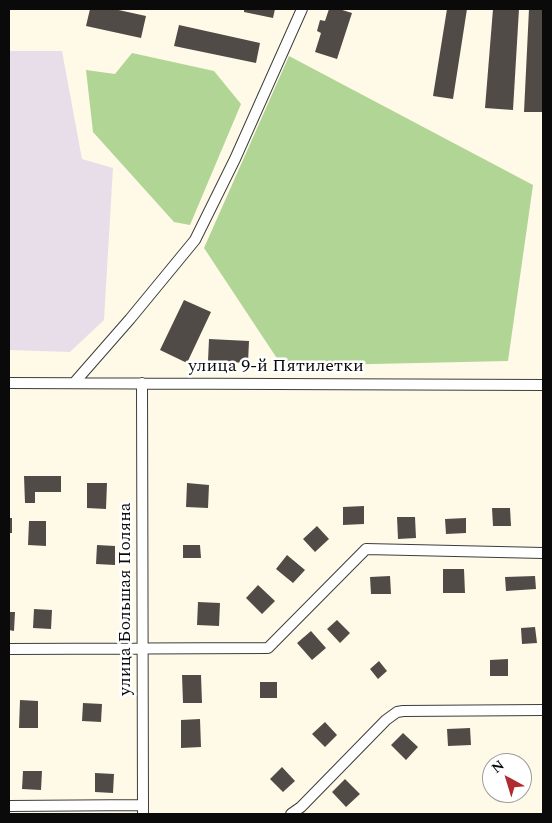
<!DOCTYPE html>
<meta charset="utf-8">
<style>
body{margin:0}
#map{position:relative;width:552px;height:823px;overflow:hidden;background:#fefae7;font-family:Spectral,serif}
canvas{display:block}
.frame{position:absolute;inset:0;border:10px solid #0a0a0a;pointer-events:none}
.north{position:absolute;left:482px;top:753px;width:50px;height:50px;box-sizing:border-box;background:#fff;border:1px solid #9d9d9d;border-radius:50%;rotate:321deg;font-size:14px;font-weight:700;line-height:20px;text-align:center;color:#0a0a0a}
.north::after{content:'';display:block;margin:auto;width:18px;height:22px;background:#b02b2f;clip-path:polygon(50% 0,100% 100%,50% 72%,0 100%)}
</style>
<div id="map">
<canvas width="552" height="823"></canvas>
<div class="frame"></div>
<div class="north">N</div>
</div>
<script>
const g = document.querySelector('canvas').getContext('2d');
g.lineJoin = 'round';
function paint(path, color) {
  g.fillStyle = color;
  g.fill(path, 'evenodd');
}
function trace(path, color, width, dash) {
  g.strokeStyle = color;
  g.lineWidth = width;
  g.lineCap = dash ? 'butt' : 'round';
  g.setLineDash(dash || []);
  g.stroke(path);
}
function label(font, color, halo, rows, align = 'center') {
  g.font = font + ' Spectral,serif';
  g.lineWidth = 5;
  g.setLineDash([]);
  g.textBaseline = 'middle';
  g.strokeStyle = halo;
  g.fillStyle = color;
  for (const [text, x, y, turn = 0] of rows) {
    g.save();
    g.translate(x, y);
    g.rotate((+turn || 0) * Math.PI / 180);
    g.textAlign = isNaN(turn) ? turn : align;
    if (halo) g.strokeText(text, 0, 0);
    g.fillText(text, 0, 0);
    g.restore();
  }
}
const industrial = new Path2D(`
 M9 51H62L82 159 113 168 104 320 70 352 9 350Z`);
const forest = new Path2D(`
 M132 53 214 71 241 104 190 225 174 222 93 132 86 70 115 74Z
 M289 56 533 185 508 361 282 366 204 248Z`);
const building = new Path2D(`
 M90 9H114L146 16 141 38 86 26Z
 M244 9H275L273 18 244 12Z
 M329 9H339L352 13 337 59 315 52 321 33 317 31 320 20 325 21Z
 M447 9H467L453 99 433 96Z
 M493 9H519L513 110 485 108Z
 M529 9H543V112H524Z
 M179 25 260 43 256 63 174 46Z
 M184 300 211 312 187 363 160 350Z
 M209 339 249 341 248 363 208 361Z
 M24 476H61V492H35V503H25Z
 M87 483H107L106 509 87 508Z
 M187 483 209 485 208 508 186 507Z
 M364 506V524L343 525V507Z
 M492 508H510L511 526H493Z
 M397 517H415L416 538 398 539Z
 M9 518H12V533H9Z
 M466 518V533L446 534 445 519Z
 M29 521H46V546L28 545Z
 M317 526 329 539 315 552 303 539Z
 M97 545 115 546V565L96 564Z
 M183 545H200L201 558H183Z
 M287 555 305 570 293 583 276 569Z
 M443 569H464L465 593H443Z
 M390 576 391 594H371L370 577Z
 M535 576 536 589 506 591 505 577Z
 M258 585 275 601 262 614 246 598Z
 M198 602 220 603 219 626 197 625Z
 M34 609 52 610 51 629 33 628Z
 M9 612H15L14 631 9 630Z
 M337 620 350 633 340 643 327 629Z
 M535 627 537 643 522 644 521 628Z
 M311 631 326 648 312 660 297 643Z
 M508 659V676H490V660Z
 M379 661 387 671 378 679 370 669Z
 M182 675H201L202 703H183Z
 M260 682H277V698H260Z
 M20 700 38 701V728H19Z
 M83 703 102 704 101 722 82 721Z
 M200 719 201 747 181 748V720Z
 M325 722 337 735 325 747 312 734Z
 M470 728 471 745 448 746 447 729Z
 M403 733 418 747 406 760 391 745Z
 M282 767 295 781 283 792 270 779Z
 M23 771H42L41 790 22 789Z
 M95 773 114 774 113 793 95 792Z
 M345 779 360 794 346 807 332 792Z`);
const minor = new Path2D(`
 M9 383 543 385
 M74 383 130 319 195 240 235 159 302 9
 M142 383 143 814
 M9 649 268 648 366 549 543 553
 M9 806 143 805
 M291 814 301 807 386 720 397 712 403 711 543 710`);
const streetNames = [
 ["улица 9-й Пятилетки",276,367],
 ["улица Большая Поляна",126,599,-90]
];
paint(industrial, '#e8dee9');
paint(forest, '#b1d595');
paint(building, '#514b47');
trace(minor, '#3d3d3d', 12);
trace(minor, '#fff', 10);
label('18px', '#0a0a0a', '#fff', streetNames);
</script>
